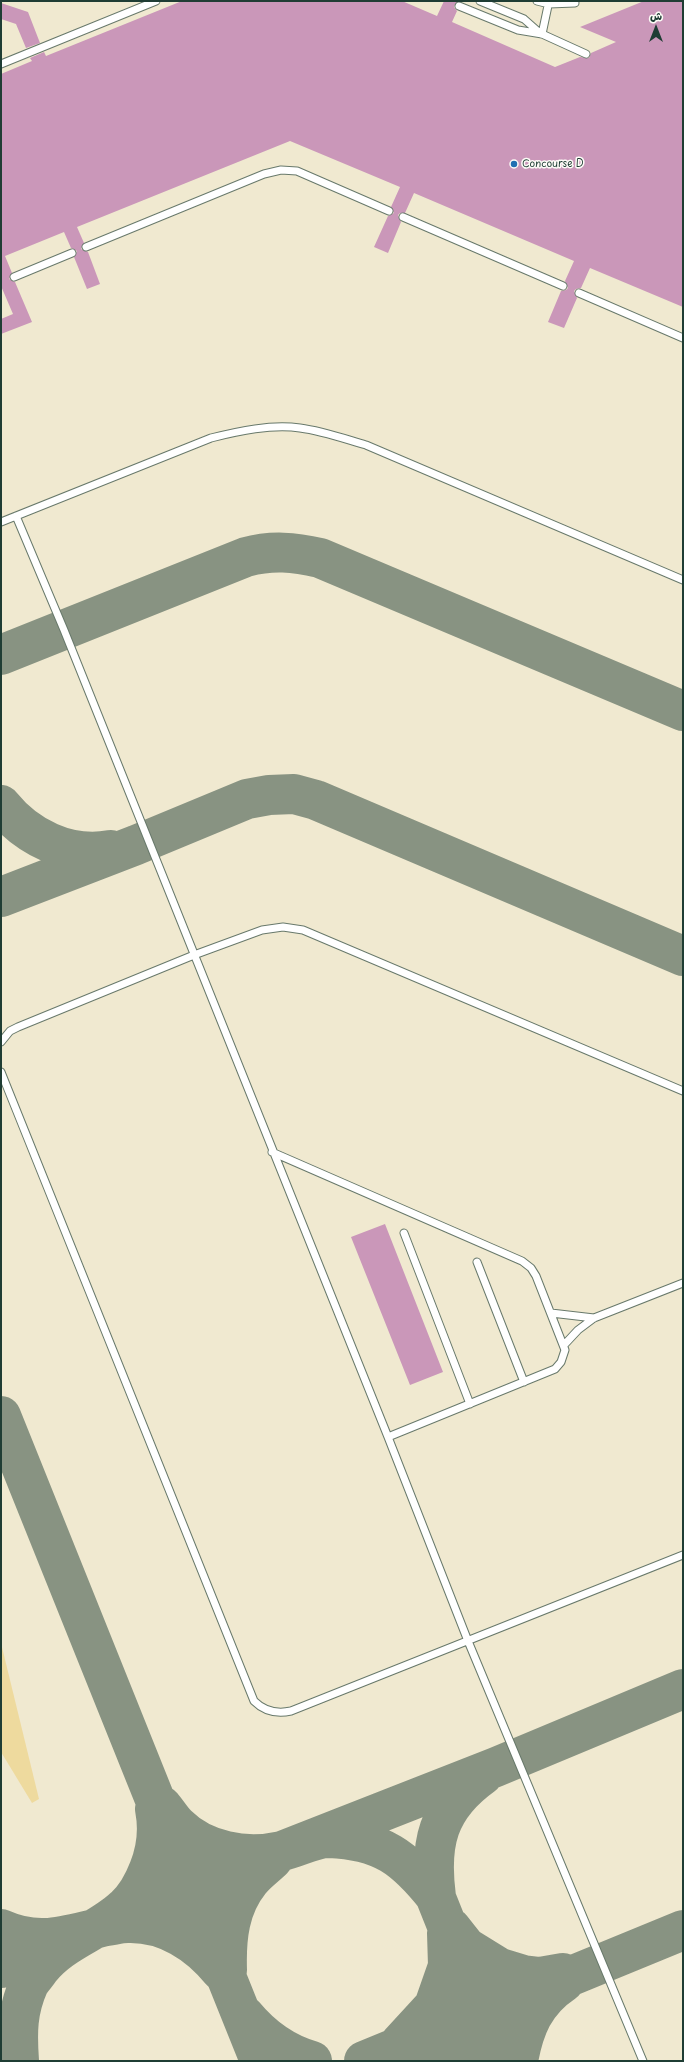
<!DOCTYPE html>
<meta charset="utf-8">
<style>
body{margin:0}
#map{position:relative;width:684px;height:2062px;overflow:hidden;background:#f0e9d0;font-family:"Playpen Sans","Playpen Sans Arabic",sans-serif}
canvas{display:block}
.frame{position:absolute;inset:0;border:2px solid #1f3d34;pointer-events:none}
.north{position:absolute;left:636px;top:8px;width:40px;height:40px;-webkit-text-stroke:3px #fdfcf7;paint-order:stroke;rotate:0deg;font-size:11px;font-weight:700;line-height:16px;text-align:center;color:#1f3d34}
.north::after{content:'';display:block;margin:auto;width:14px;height:18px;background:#1f3d34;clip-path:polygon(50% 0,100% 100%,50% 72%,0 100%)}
</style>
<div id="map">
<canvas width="684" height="2062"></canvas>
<div class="frame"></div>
<div class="north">ش</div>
</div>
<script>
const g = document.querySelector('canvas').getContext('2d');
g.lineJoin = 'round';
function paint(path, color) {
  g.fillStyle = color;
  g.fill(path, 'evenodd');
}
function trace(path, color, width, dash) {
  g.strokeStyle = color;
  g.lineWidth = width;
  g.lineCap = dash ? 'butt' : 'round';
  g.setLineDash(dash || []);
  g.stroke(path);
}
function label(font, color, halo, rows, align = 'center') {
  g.font = font + ' "Playpen Sans",sans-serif';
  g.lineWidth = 3;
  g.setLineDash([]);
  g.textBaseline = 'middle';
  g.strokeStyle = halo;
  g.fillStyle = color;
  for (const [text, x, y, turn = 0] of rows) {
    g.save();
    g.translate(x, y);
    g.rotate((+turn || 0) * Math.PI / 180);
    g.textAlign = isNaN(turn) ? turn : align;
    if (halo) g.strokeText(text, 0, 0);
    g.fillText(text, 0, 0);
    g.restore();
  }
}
const sand = new Path2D(`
 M1 1643 39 1799 32 1803 1 1752Z`);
const taxiway = new Path2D(`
 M1 655 246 557C272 550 294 552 320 558L683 711
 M1 805C27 837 68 858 111 850
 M1 897 136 845 247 799 269 795 294 794 316 800 683 956
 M1 1416 260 2061
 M162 1806C167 1812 172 1820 177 1825 204 1852 246 1859 282 1851 297 1848 314 1838 329 1838 382 1840 405 1858 436 1897
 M426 1873 501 2061
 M436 1897C429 1844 437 1808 483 1775
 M451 1928 466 1947 500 1968 523 1975 540 1977 563 1973
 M1 1929C41 1947 68 1934 107 1926 114 1925 121 1923 128 1923 166 1922 198 1943 221 1971
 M1 1968 282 1851 496 1767 683 1689
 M227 1970C226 1938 229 1907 250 1881 256 1873 266 1866 273 1859
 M244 2015C263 2038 284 2053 312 2061
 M400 2043 434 2006 448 1966 447 1933
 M405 2048C431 2041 455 2050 478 2061
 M19 2061C17 2032 17 2011 29 1984 32 1979 37 1974 40 1969 63 1940 99 1932 125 1907 136 1897 144 1882 149 1869 157 1849 159 1830 155 1809
 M364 2061 683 1930
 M518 2061C524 2028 534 2002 564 1982`);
const building = new Path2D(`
 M182 1H402L437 16 444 1H461L455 4 454 7 457 11 452 22 555 67 580 57 589 58 591 53 616 42 580 27 644 1H683V307L590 268 581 288 576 289 574 291 577 298 564 328 548 322 561 291 566 290 568 288 565 281 574 261 414 193 405 213H400L398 215 401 222 388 253 374 247 388 216 394 213 391 207 400 187 290 141 77 227 84 243 81 249 88 252 100 284 87 289 74 257 77 251 71 248 64 232 5 256 12 273 9 279 15 282 32 322 1 334V319L13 314 1 286V74L32 61 30 58 44 52 46 56Z
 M1 3 28 12 40 43 26 48 16 24 1 19Z
 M385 1224 443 1372 410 1385 351 1237Z`);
const service = new Path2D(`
 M480 1 524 19 541 34
 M537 1 549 4 575 3
 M459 6 518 30 542 34 586 54
 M542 34 549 1
 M1 64 156 1
 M403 217 563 286
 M86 247 264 174 281 170 297 171 389 211
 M14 277 72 253
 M579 293 683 338
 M16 516 64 630 388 1437 468 1641 643 2061
 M1 522 211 438C239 431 271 424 300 428 323 431 345 439 366 445L683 580
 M1 1042 10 1031 18 1027 194 955 262 930 283 927 303 930 683 1091
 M1 1072 254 1701C265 1712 277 1714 291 1711L683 1555
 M272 1152 522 1261 531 1268 536 1276 565 1350 561 1362 555 1369 388 1437
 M404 1233 470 1404
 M477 1262 524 1382
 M551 1313 594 1318
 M564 1345 578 1330 594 1318 683 1283`);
const markers = [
 [514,164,4,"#1f6fb2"]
];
const poiNames = [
 ["Concourse D",522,164]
];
paint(sand, '#eeda9e');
trace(taxiway, '#889382', 40);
paint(building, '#ca97b9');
trace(service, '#68796b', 9);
trace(service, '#fff', 7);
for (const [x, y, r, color] of markers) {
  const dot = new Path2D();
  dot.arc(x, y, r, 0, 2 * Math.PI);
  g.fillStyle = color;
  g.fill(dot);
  trace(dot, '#fdfcf7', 1.5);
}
label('10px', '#1f3d34', '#fdfcf7', poiNames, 'left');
</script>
